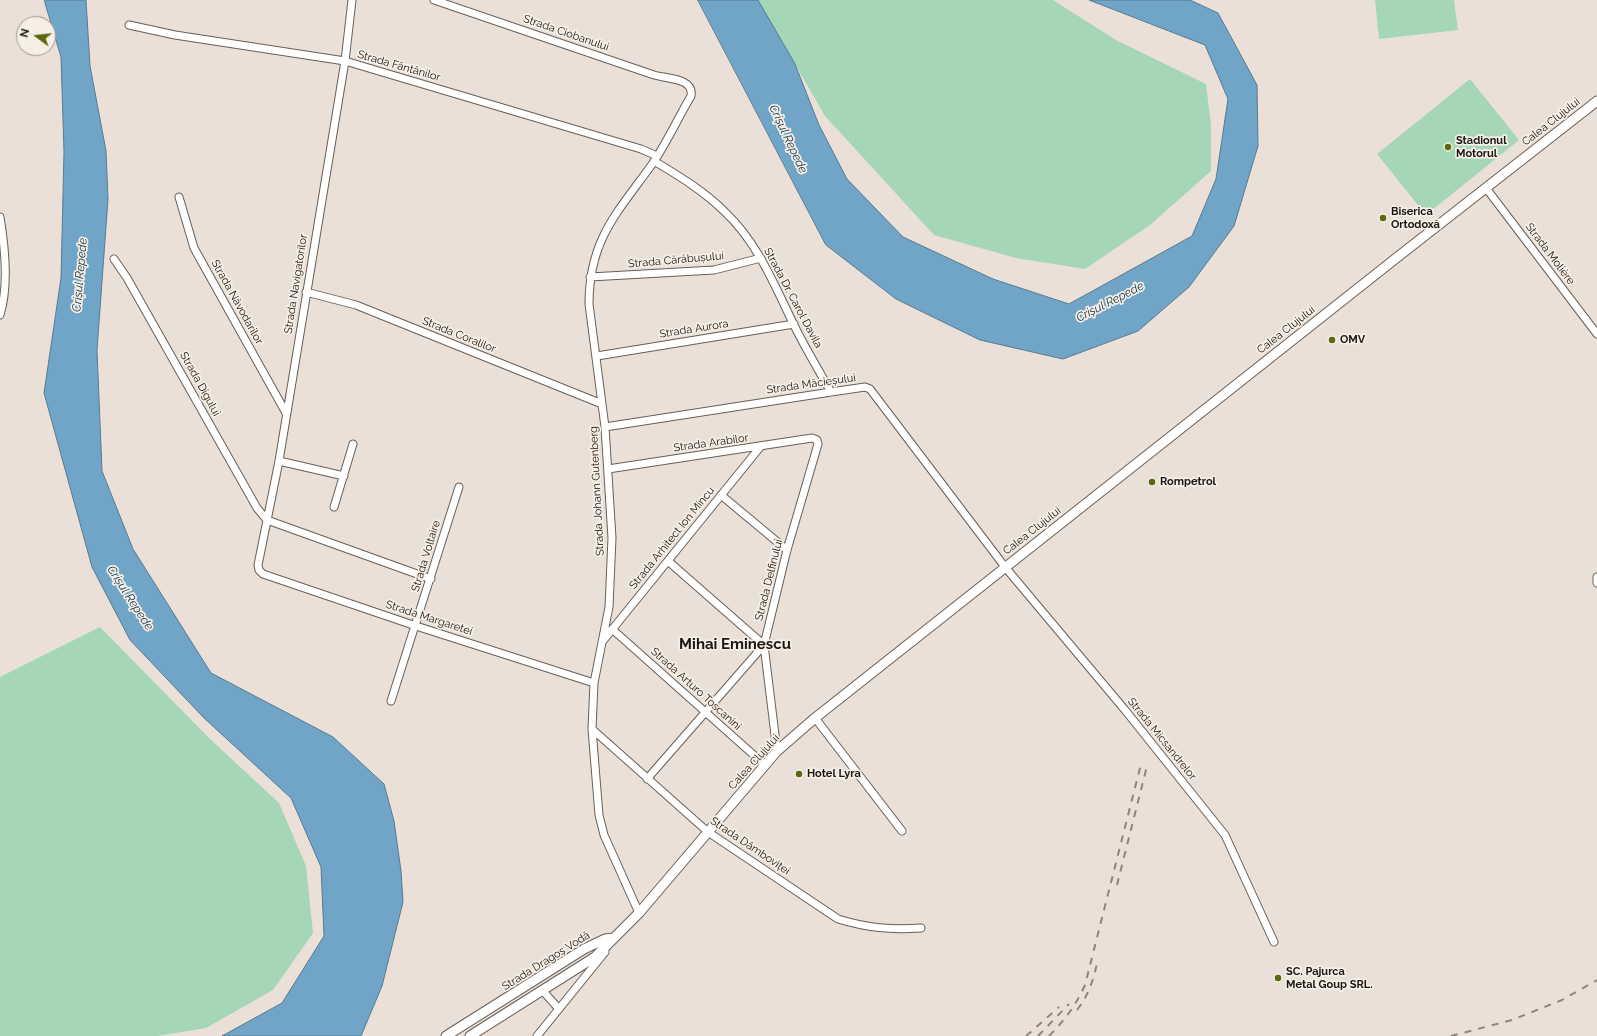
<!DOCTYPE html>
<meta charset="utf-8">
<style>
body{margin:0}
#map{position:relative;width:1597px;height:1036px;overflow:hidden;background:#eae0d8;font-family:Raleway,sans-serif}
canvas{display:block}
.north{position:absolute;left:16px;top:16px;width:40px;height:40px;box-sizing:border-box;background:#f7eee5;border:1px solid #9f9891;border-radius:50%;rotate:285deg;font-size:11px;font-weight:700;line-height:16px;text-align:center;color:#1a1714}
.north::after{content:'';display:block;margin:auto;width:14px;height:18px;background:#5a6810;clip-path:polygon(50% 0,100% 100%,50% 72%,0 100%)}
</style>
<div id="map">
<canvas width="1597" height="1036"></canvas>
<div class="north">N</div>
</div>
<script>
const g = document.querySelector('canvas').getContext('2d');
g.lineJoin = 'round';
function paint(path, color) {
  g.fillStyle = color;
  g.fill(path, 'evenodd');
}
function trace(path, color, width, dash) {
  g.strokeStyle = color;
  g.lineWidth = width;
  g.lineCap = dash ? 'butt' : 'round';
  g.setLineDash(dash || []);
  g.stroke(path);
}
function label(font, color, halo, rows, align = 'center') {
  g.font = font + ' Raleway,sans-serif';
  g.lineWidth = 3.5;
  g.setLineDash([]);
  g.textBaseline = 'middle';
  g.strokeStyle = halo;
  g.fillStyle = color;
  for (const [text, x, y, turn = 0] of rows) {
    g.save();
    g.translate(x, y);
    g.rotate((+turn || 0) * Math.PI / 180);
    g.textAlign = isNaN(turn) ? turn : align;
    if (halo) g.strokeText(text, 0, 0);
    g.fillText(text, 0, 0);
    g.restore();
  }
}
const green = new Path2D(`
 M758 0H1053L1116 40 1206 84 1211 125V171L1150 225 1085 269 1016 258 934 235 825 116Z
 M1375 0H1454L1458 30 1379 39Z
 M1470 79 1519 140 1426 215 1377 154Z
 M100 627 209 738 279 803 306 866 313 933 273 990 206 1028 158 1036H0V677Z`);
const water = new Path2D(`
 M45 0H86L90 66 106 151 108 199 97 350 102 471 133 549 211 673 333 737 384 784 394 821 401 871 403 902 382 986 361 1036H222L282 1003 324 936 321 867 291 798 204 718 130 640 92 567 44 393 61 278 64 152 61 57 45 3Z
 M698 0H758L795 64 819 125 847 179 903 237 993 279 1069 304 1192 236 1216 179 1228 99 1205 45 1089 0H1190L1218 13 1257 85 1258 146 1234 226 1189 287 1138 331 1063 359 980 340 896 299 826 245Z`);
const minor = new Path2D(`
 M352 0 345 61 279 461 258 565 259 570 263 574 416 626 594 683
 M434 0 654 75C668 79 694 78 691 96 678 118 667 142 653 163 618 212 589 239 589 304L605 427 612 538 609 607 594 683 592 729 599 815 604 835 639 913
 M129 25 175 35 345 61 641 149 657 156
 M654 161C679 176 704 191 725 212 757 242 774 284 793 323 804 346 818 369 831 392
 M1486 188 1597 334
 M179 197 194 248 286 413
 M0 217C5 247 9 286 0 315
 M114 259 127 278 257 508 267 520 431 579
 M590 277 714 270 761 258
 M306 292 356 305 602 404
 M597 356 794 324
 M605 427 831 392 865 387 870 389 1005 567 1125 710 1225 835 1274 942
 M279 461 344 476
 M608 469 812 438 817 440 818 444 787 550 764 645 777 751
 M721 495 787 550
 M334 507 353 444
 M668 561 764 645
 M1597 577V583
 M612 629 765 765
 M602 642 761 446
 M391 701 459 487
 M815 718 902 831
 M592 729 708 832 838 919C868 928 890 930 921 928
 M647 779 764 645
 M542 990 559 1009
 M537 1036 605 952`);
const major = new Path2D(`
 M446 1036 584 949 605 939 613 938
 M470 1036 595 957 639 913 777 751 815 718 1395 259 1597 101`);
const rail = new Path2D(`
 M1117 885 1147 766
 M1077 1010C1089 995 1094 978 1098 959
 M1026 1036 1059 1007
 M1038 1036 1069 1004
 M1049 1036C1065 1020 1076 1005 1085 985L1141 764
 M1451 1036 1512 1020 1562 1000 1597 980`);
const markers = [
 [1448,147,4,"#5a6810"],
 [1383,218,4,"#5a6810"],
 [1332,340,4,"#5a6810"],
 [1152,482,4,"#5a6810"],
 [799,774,4,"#5a6810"],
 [1278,978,4,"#5a6810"]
];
const streetNames = [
 ["Strada Ciobanului",566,33,19],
 ["Strada Fântânilor",399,66,16],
 ["Calea Clujului",1551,122,-38],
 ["Strada Molière",1550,254,53],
 ["Strada Cărăbușului",676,260,-5],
 ["Strada Navigatorilor",296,284,-81],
 ["Strada Dr. Carol Davila",793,298,62],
 ["Strada Năvodarilor",237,302,61],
 ["Strada Aurora",694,329,-9],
 ["Calea Clujului",1286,330,-38],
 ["Strada Coralilor",459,335,22],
 ["Strada Digului",200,384,61],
 ["Strada Măcieșului",811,384,-8],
 ["Strada Arabilor",711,443,-8],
 ["Strada Johann Gutenberg",597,491,-93],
 ["Calea Clujului",1032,531,-38],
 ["Strada Arhitect Ion Mincu",672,538,-51],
 ["Strada Voltaire",426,556,-73],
 ["Strada Delfinului",769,580,-76],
 ["Strada Margaretei",429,618,18],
 ["Strada Arturo Toscanini",696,689,42],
 ["Strada Micsandrelor",1162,739,51],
 ["Calea Clujului",754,762,-48],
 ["Strada Dâmboviței",750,846,34],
 ["Strada Dragoș Vodă",546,961,-32]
];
const poiNames = [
 ["Stadionul",1456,141],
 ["Motorul",1456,154],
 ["Biserica",1391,212],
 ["Ortodoxă",1391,225],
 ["OMV",1340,340],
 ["Rompetrol",1160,482],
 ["Hotel Lyra",807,774],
 ["SC. Pajurca",1286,972],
 ["Metal Goup SRL.",1286,985]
];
const waterNames = [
 ["Crișul Repede",788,139,65],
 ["Crișul Repede",80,275,-85],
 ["Crișul Repede",1110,302,-27],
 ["Crișul Repede",130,598,57]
];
const districtNames = [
 ["Mihai Eminescu",735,644]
];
paint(green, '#a5d6b6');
paint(water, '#71a5c7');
trace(water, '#577a91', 1);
trace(minor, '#675f58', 9);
trace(major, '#675f58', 11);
trace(minor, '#fff', 7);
trace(major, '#fff', 9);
trace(rail, '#8b857f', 2, [7, 7]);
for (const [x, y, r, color] of markers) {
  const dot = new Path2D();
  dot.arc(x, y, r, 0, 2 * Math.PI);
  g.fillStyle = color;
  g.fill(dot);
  trace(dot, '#f7eee5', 1.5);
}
label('11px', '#1a1714', '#f7eee5', streetNames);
label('bold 11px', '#1a1714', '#f7eee5', poiNames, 'left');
label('italic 12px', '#07334b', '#f7eee5', waterNames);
label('bold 15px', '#1a1714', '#f7eee5', districtNames);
</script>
